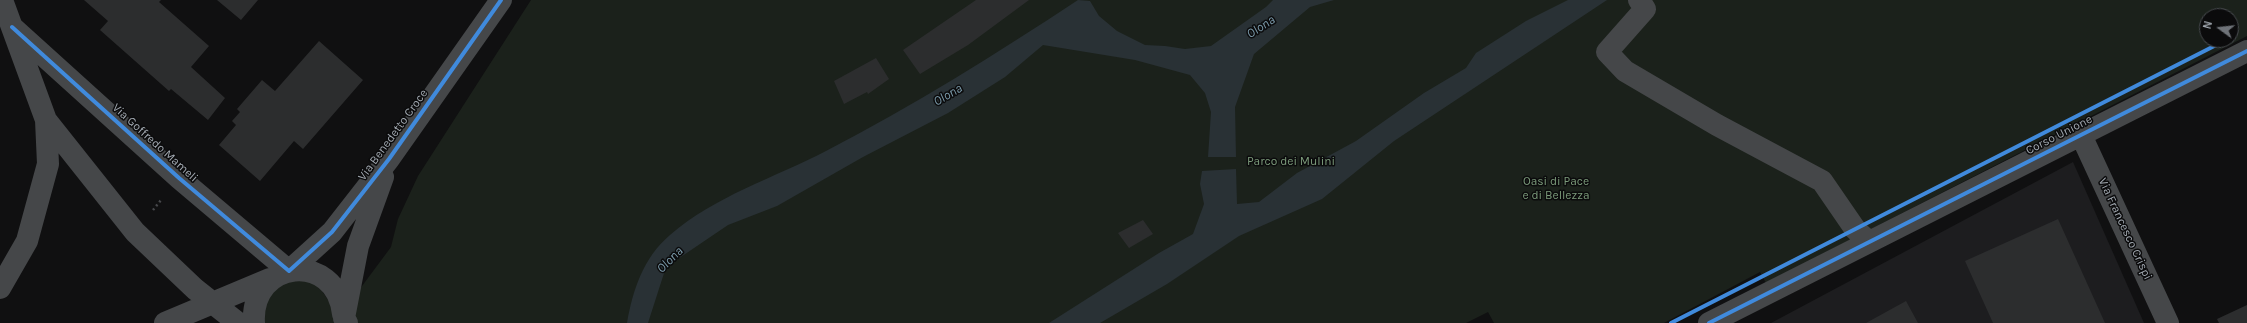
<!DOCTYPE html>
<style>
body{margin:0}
#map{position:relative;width:2247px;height:323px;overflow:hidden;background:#101011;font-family:Karla,sans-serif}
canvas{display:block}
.north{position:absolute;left:2199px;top:8px;width:40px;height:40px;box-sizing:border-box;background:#0b0b0c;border:1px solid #474a4e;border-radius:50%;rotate:285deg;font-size:11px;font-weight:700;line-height:16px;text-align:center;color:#a2a9b1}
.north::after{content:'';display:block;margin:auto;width:14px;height:18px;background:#6f7379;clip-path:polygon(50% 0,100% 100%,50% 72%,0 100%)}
</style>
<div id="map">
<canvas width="2247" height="323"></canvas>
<div class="north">N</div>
</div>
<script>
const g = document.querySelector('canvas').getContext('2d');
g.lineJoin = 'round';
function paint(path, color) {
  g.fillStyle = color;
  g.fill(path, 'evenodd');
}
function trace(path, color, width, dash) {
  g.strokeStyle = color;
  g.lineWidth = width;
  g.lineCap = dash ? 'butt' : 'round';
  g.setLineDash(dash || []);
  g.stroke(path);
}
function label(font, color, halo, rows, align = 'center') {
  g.font = font + ' Karla,sans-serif';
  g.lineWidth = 3;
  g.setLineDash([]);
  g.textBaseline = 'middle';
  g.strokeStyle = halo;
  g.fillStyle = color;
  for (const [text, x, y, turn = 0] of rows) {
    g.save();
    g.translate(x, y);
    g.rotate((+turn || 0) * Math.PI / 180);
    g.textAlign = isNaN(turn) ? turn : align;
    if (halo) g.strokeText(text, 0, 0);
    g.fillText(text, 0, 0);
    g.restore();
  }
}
const built = new Path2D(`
 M2073 162 2144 323H1771Z`);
const green = new Path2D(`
 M531 0H2247V36L1766 283 1760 272 1664 323H1494L1488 312 1466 323H260L261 302 276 281 313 277 339 317 391 247 398 219 418 176ZM2207 16H2231V40H2207Z`);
const water = new Path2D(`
 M1078 0 1090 1 1099 16 1117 31 1145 45 1165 46 1185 49 1211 46 1266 7 1273 0H1334L1310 7 1254 54 1235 107 1236 157H1208L1211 112 1205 93 1190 75 1135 60 1043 45 1005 77 948 113 863 157 777 206 728 225 666 267 648 323H627C633 290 643 258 670 235 715 196 774 178 826 151 913 106 996 54 1078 0Z
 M1568 0H1607L1394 141 1322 199 1239 236 1167 284 1100 323H1049L1159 253 1193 234 1204 204 1200 184 1202 171 1236 169 1237 204 1259 202 1297 173 1356 141 1424 93 1466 68 1476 53 1526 21Z`);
const building = new Path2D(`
 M84 0H161L159 2 209 46 191 67 225 98 208 120 171 89 169 91 100 30 108 21Z
 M217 0H258L241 20Z
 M976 0H1029L968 45 920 74 903 50Z
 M319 41 363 80 303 149 294 141 260 181 219 145 236 125 232 121 240 112 237 109 262 80 275 91Z
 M876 58 889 79 868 94 867 92 844 104 834 81Z
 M2058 219 2105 323H1993L1965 261Z
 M1143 220 1153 234 1129 248 1118 233Z
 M1906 301 1918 323H1866Z
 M2247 305V323H2219L2217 319Z`);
const path = new Path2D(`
 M153 210 161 200`);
const minor = new Path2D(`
 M2 0 46 120 135 232 195 289 238 323
 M1639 0 1645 9 1607 52 1625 71 1717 125 1822 181 1855 229 1869 242
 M12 27 179 178 289 271 332 232 389 159 501 0
 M2081 135 2168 323
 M0 288 27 241 48 164 46 120
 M165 323 270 279
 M254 323C250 259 336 250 343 314
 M347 323 344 318 358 246 383 177
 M1709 323 2247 51`);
const cycleway = new Path2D(`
 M12 27 179 178 289 271 332 232 389 159 501 0
 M1671 323 2226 40
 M1709 323 2247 51`);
const streetNames = [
 ["Via Benedetto Croce",393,135,-54],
 ["Corso Unione",2059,135,-27],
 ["Via Goffredo Mameli",155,143,42],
 ["Via Francesco Crispi",2125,229,65]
];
const parkNames = [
 ["Parco dei Mulini",1291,162],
 ["Oasi di Pace",1556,182],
 ["e di Bellezza",1556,196]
];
const waterNames = [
 ["Olona",1261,27,-33],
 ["Olona",948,95,-30],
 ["Olona",670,260,-45]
];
paint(built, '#1d1d1f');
paint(green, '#1b211b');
paint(water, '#293135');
paint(building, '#2c2d2e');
trace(path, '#47484b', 2.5, [2, 3]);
trace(minor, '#454749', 22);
trace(cycleway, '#408adc', 4);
label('12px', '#a2a9b1', '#0b0b0c', streetNames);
label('12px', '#7c9b7b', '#0b0b0c', parkNames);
label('italic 13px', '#7b9aaa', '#0b0b0c', waterNames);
</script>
